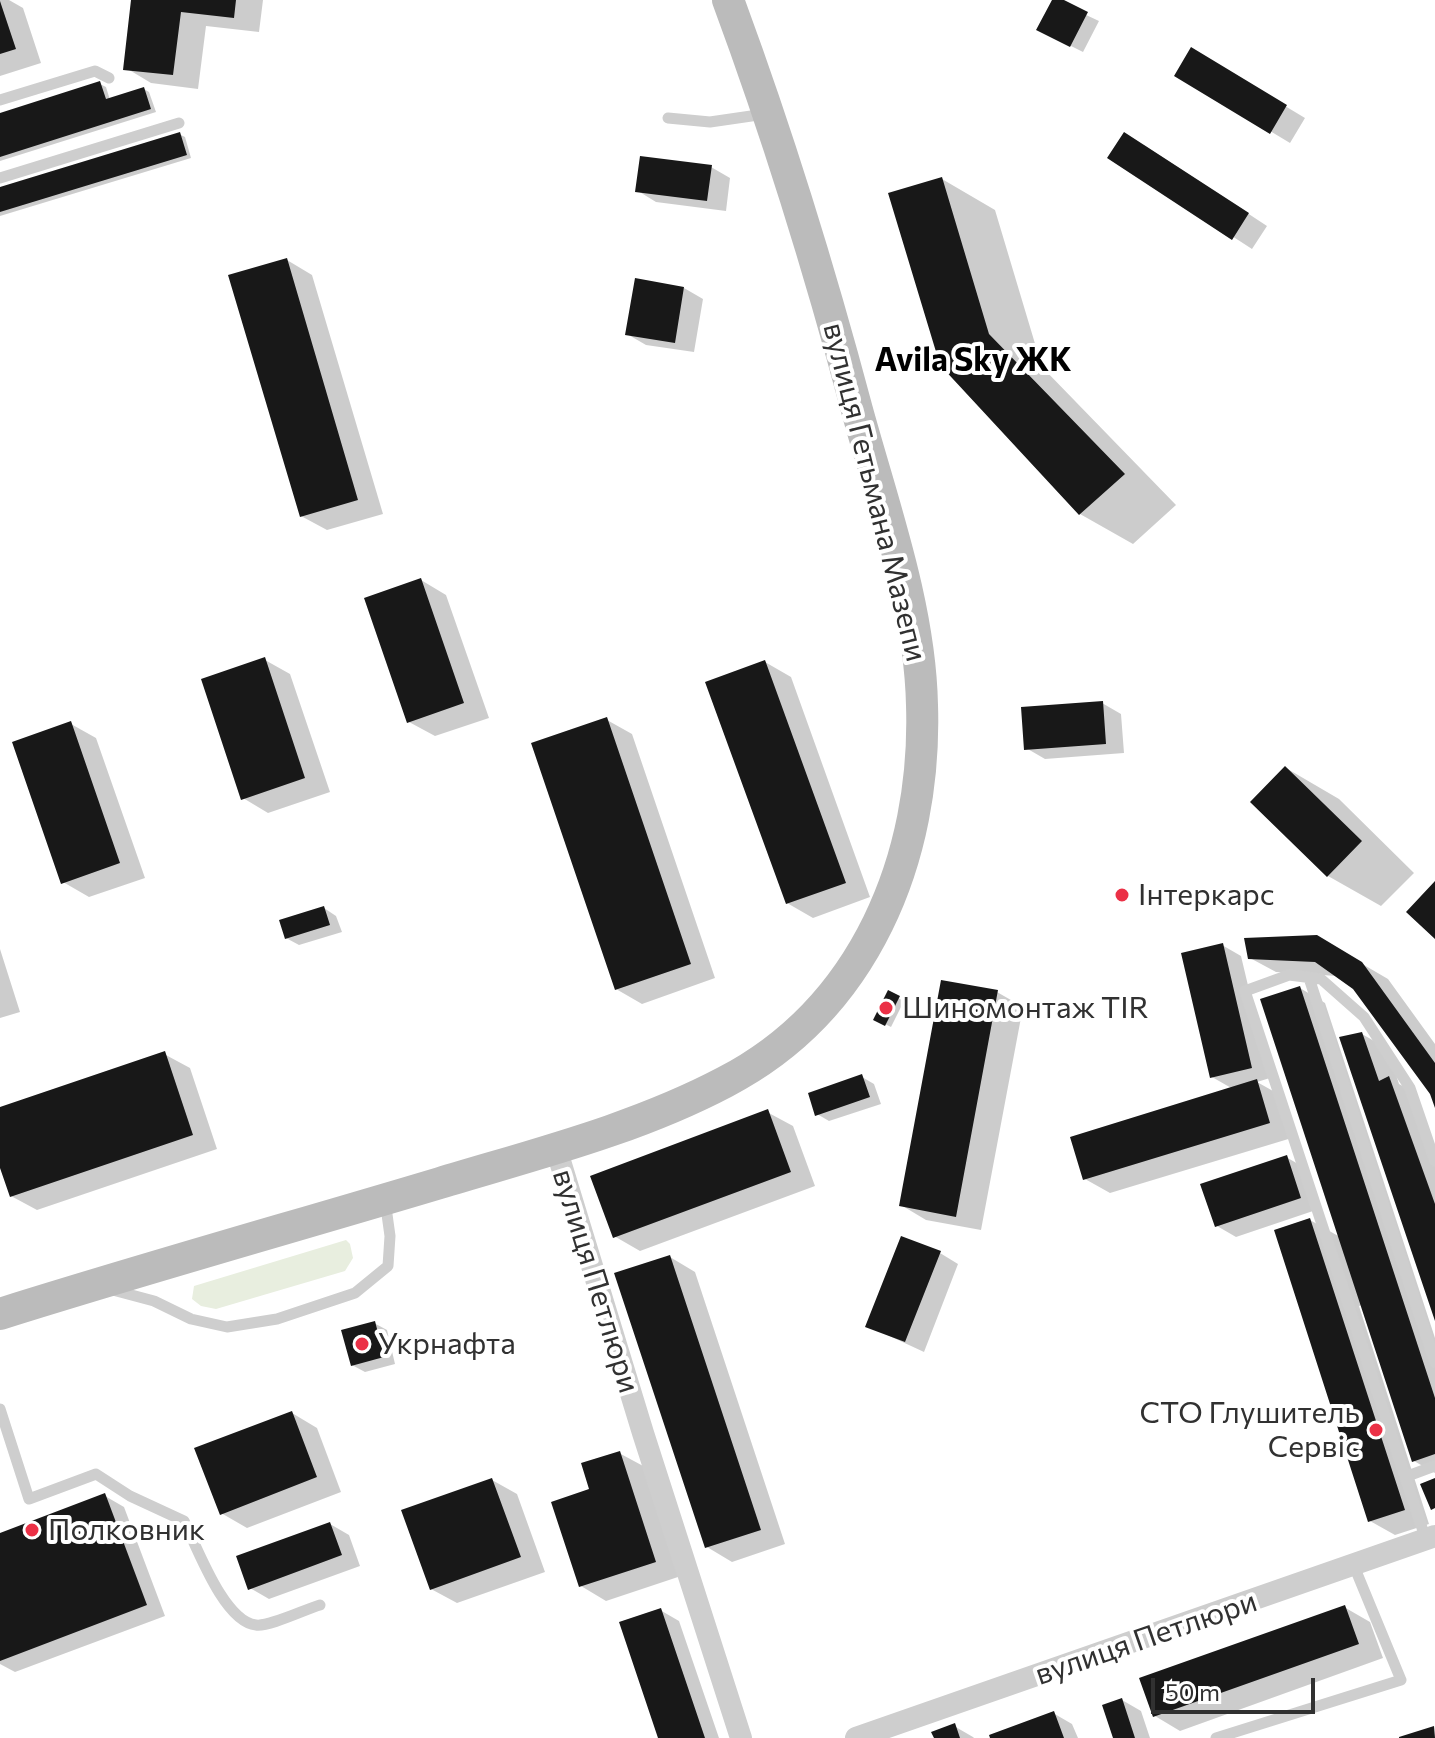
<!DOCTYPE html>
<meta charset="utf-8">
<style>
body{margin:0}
#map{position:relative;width:1435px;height:1738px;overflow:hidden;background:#fff;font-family:Commissioner,sans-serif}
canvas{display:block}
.scale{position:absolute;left:1151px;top:1678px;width:164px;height:36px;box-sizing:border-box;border:4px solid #313131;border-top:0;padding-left:10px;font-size:24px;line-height:28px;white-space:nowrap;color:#313131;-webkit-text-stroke:6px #fff;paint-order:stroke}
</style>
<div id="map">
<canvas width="1435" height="1738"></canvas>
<div class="scale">50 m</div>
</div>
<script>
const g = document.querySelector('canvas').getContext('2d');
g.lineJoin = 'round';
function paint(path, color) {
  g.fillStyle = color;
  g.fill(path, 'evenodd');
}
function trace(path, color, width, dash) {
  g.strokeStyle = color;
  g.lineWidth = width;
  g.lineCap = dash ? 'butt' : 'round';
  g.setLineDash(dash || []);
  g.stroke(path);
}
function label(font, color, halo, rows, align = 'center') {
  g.font = font + ' Commissioner,sans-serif';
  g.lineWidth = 8;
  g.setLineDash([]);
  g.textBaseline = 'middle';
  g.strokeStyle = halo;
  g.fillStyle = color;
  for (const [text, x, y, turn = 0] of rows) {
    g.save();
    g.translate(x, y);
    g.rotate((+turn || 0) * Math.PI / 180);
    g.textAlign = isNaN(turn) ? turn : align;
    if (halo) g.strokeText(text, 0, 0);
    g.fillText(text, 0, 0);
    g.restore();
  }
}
const green = new Path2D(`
 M346 1240 350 1244 353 1258 345 1271 216 1309 201 1306 192 1299 194 1286Z`);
const shadow = new Path2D(`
 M0 0H9L23 8 41 63 0 76Z
 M133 0H263L259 32 206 26 198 89 151 83 126 68Z
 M1054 0 1099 21 1083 52 1051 36Z
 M1192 50 1305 118 1290 143 1177 75Z
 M100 84 106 87 110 100 144 89 149 92 156 112 0 161V115Z
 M179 134 185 137 191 158 0 216V189Z
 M1144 145 1267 226 1252 249 1110 157Z
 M711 167 730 178 726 211 656 202 638 191Z
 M942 179 995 210 1042 367 1176 505 1133 544 1080 514 941 364Z
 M287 260 312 275 383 514 327 530 301 516Z
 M684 288 703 299 694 352 646 345 627 334Z
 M421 580 446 595 489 718 435 736 409 722Z
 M265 660 290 674 330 792 268 813 243 798Z
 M765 662 791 677 870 897 813 918 787 903Z
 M1102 703 1121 714 1124 753 1045 759 1026 748Z
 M607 720 632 734 715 978 642 1004 616 989Z
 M71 724 96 738 145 878 89 897 63 882Z
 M1286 768 1339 799 1414 873 1381 906 1328 876Z
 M324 908 336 916 342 932 299 945 286 938Z
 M1316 937 1388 979 1435 1044V1103L1431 1093 1354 988 1337 976 1276 972 1250 958Z
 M1222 945 1241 956 1270 1078 1257 1082 1282 1096 1295 1137 1110 1193 1085 1179 1233 1089 1212 1077Z
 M0 949 20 1012 0 1018Z
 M1300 988 1325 1003 1435 1338V1473L1414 1461 1362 1305 1359 1306 1429 1524 1395 1535 1370 1521 1310 1220 1340 1237Z
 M997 992 1023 1007 981 1230 926 1220 901 1205Z
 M888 993 904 1001 891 1027 875 1019Z
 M1362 1034 1388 1049 1399 1084 1414 1092 1435 1150V1317Z
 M164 1054 190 1068 217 1149 37 1210 11 1196 0 1162V1109Z
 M862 1077 874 1084 881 1104 829 1121 817 1114Z
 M767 1112 793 1126 815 1186 640 1251 614 1236Z
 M1286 1157 1305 1168 1319 1209 1236 1237 1217 1226Z
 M940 1253 958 1264 924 1352 868 1326Z
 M670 1257 695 1272 785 1544 732 1562 707 1547Z
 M374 1323 387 1330 395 1364 365 1372 352 1365Z
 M292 1413 317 1428 341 1492 247 1528 221 1513Z
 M619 1453 645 1467 681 1576 606 1601 581 1586 592 1491Z
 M492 1480 517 1494 545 1572 457 1603 431 1589Z
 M105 1496 124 1507 165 1616 15 1672 0 1664V1535Z
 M330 1524 349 1535 360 1566 269 1599 250 1588Z
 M1344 1607 1370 1622 1383 1658 1180 1731 1155 1716Z
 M660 1610 679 1621 719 1738H660Z
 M1122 1700 1141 1711 1150 1738H1115Z
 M1053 1713 1072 1724 1078 1738H992Z
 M954 1726 973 1737 974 1738H936Z`);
const building = new Path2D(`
 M131 0H236L234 18 181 12 173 75 123 70Z
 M1052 0H1064L1088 12 1070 47 1036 30Z
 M0 1 16 49 0 54Z
 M1191 47 1287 105 1270 134 1174 76Z
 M100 81 106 99 144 87 151 109 0 157V113Z
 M180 132 187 155 0 212V187Z
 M1124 132 1249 213 1232 240 1107 158Z
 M640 156 712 165 707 201 635 192Z
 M942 177 989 334 1125 474 1079 515 940 365 888 193Z
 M287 258 358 500 300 517 228 275Z
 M635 278 684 287 675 343 625 335Z
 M421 578 464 703 407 723 364 598Z
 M265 657 305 778 241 800 201 679Z
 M765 660 846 883 786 904 705 682Z
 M1103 701 1106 744 1024 750 1021 707Z
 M607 717 691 964 615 990 531 743Z
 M71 721 120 863 61 884 12 742Z
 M1285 766 1362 841 1327 877 1250 802Z
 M1435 881V939L1406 912Z
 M324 906 330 925 285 939 279 920Z
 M1317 935 1362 962 1435 1063V1108L1430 1094 1353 989 1315 962 1248 959 1244 938Z
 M1223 943 1252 1068 1210 1078 1181 953Z
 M941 980 998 990 956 1217 899 1206Z
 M1300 986 1435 1398V1454L1412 1462 1260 999Z
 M888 990 900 996 885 1026 873 1020Z
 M1362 1032 1379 1081 1389 1076 1435 1204V1321L1339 1037Z
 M165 1051 193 1135 10 1197 0 1168V1107Z
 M862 1074 870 1097 815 1116 808 1093Z
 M1257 1079 1270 1123 1083 1180 1070 1137Z
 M768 1109 791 1172 613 1238 590 1176Z
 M1287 1155 1301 1198 1215 1227 1200 1184Z
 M1310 1218 1405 1510 1368 1522 1274 1230Z
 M901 1236 941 1251 905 1342 865 1327Z
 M670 1255 761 1530 705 1548 614 1273Z
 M375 1321 384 1357 351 1366 341 1330Z
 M292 1411 317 1477 220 1515 194 1448Z
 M620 1451 656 1562 579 1587 551 1502 589 1489 581 1463Z
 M492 1478 521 1557 430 1590 401 1510Z
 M1435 1478V1508L1431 1510 1420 1484Z
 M105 1493 147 1605 0 1661V1533Z
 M330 1522 342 1555 248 1590 236 1556Z
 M1345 1605 1359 1644 1153 1717 1139 1678Z
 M661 1608 705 1738H658L619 1622Z
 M1122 1698 1135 1738H1113L1102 1705Z
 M1054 1711 1064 1738H990L989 1735Z
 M955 1723 960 1738H934L931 1732Z
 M1434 1726 1435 1738H1399V1737Z`);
const lane = new Path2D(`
 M0 100 95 71 109 78
 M668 118 710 122 765 114
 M0 178 179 123
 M1309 978 1435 1362
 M109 1289 154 1301 191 1319 227 1327 277 1319 355 1293 388 1266 390 1236 385 1200
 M0 1409 29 1499 96 1474 130 1496 184 1521C197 1547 224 1622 256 1625 269 1627 306 1609 320 1605
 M1405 1477 1435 1466
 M1426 1540 1245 991 1289 975 1321 979 1364 1017 1410 1088 1435 1161
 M1216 1738 1401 1680 1354 1566`);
const street = new Path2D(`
 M556 1148 643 1433 741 1738
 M856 1738 1435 1536`);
const secondary = new Path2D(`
 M0 1314C146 1268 293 1227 440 1183 536 1154 636 1129 725 1082 865 1009 927 858 922 705 920 606 883 505 857 410 820 271 778 135 728 0`);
const markers = [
 [1122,895,8,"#eb3046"],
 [886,1008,8,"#eb3046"],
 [362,1344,8,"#eb3046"],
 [1376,1430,8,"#eb3046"],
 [32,1530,8,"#eb3046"]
];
const streetNames = [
 ["вулиця Гетьмана Мазепи",875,492,76],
 ["вулиця Петлюри",596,1281,73],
 ["вулиця Петлюри",1146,1638,-19]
];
const poiNames = [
 ["Інтеркарс",1138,895],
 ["Шиномонтаж TIR",902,1008],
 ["Укрнафта",378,1344],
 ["СТО Глушитель",1360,1413,"right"],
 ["Сервіс",1360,1447,"right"],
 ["Полковник",48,1530]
];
const neighbourhoodNames = [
 ["Avila Sky ЖК",973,360]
];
paint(green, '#e8eedf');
paint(shadow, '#0003');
paint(building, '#181818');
trace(lane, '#cecece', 11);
trace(street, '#cecece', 22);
trace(secondary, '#bbb', 32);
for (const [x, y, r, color] of markers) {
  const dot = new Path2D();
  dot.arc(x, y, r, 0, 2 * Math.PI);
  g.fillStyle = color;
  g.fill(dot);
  trace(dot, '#fff', 3);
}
label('30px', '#313131', '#fff', streetNames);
label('30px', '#313131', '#fff', poiNames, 'left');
label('bold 32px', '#000', '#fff', neighbourhoodNames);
</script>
